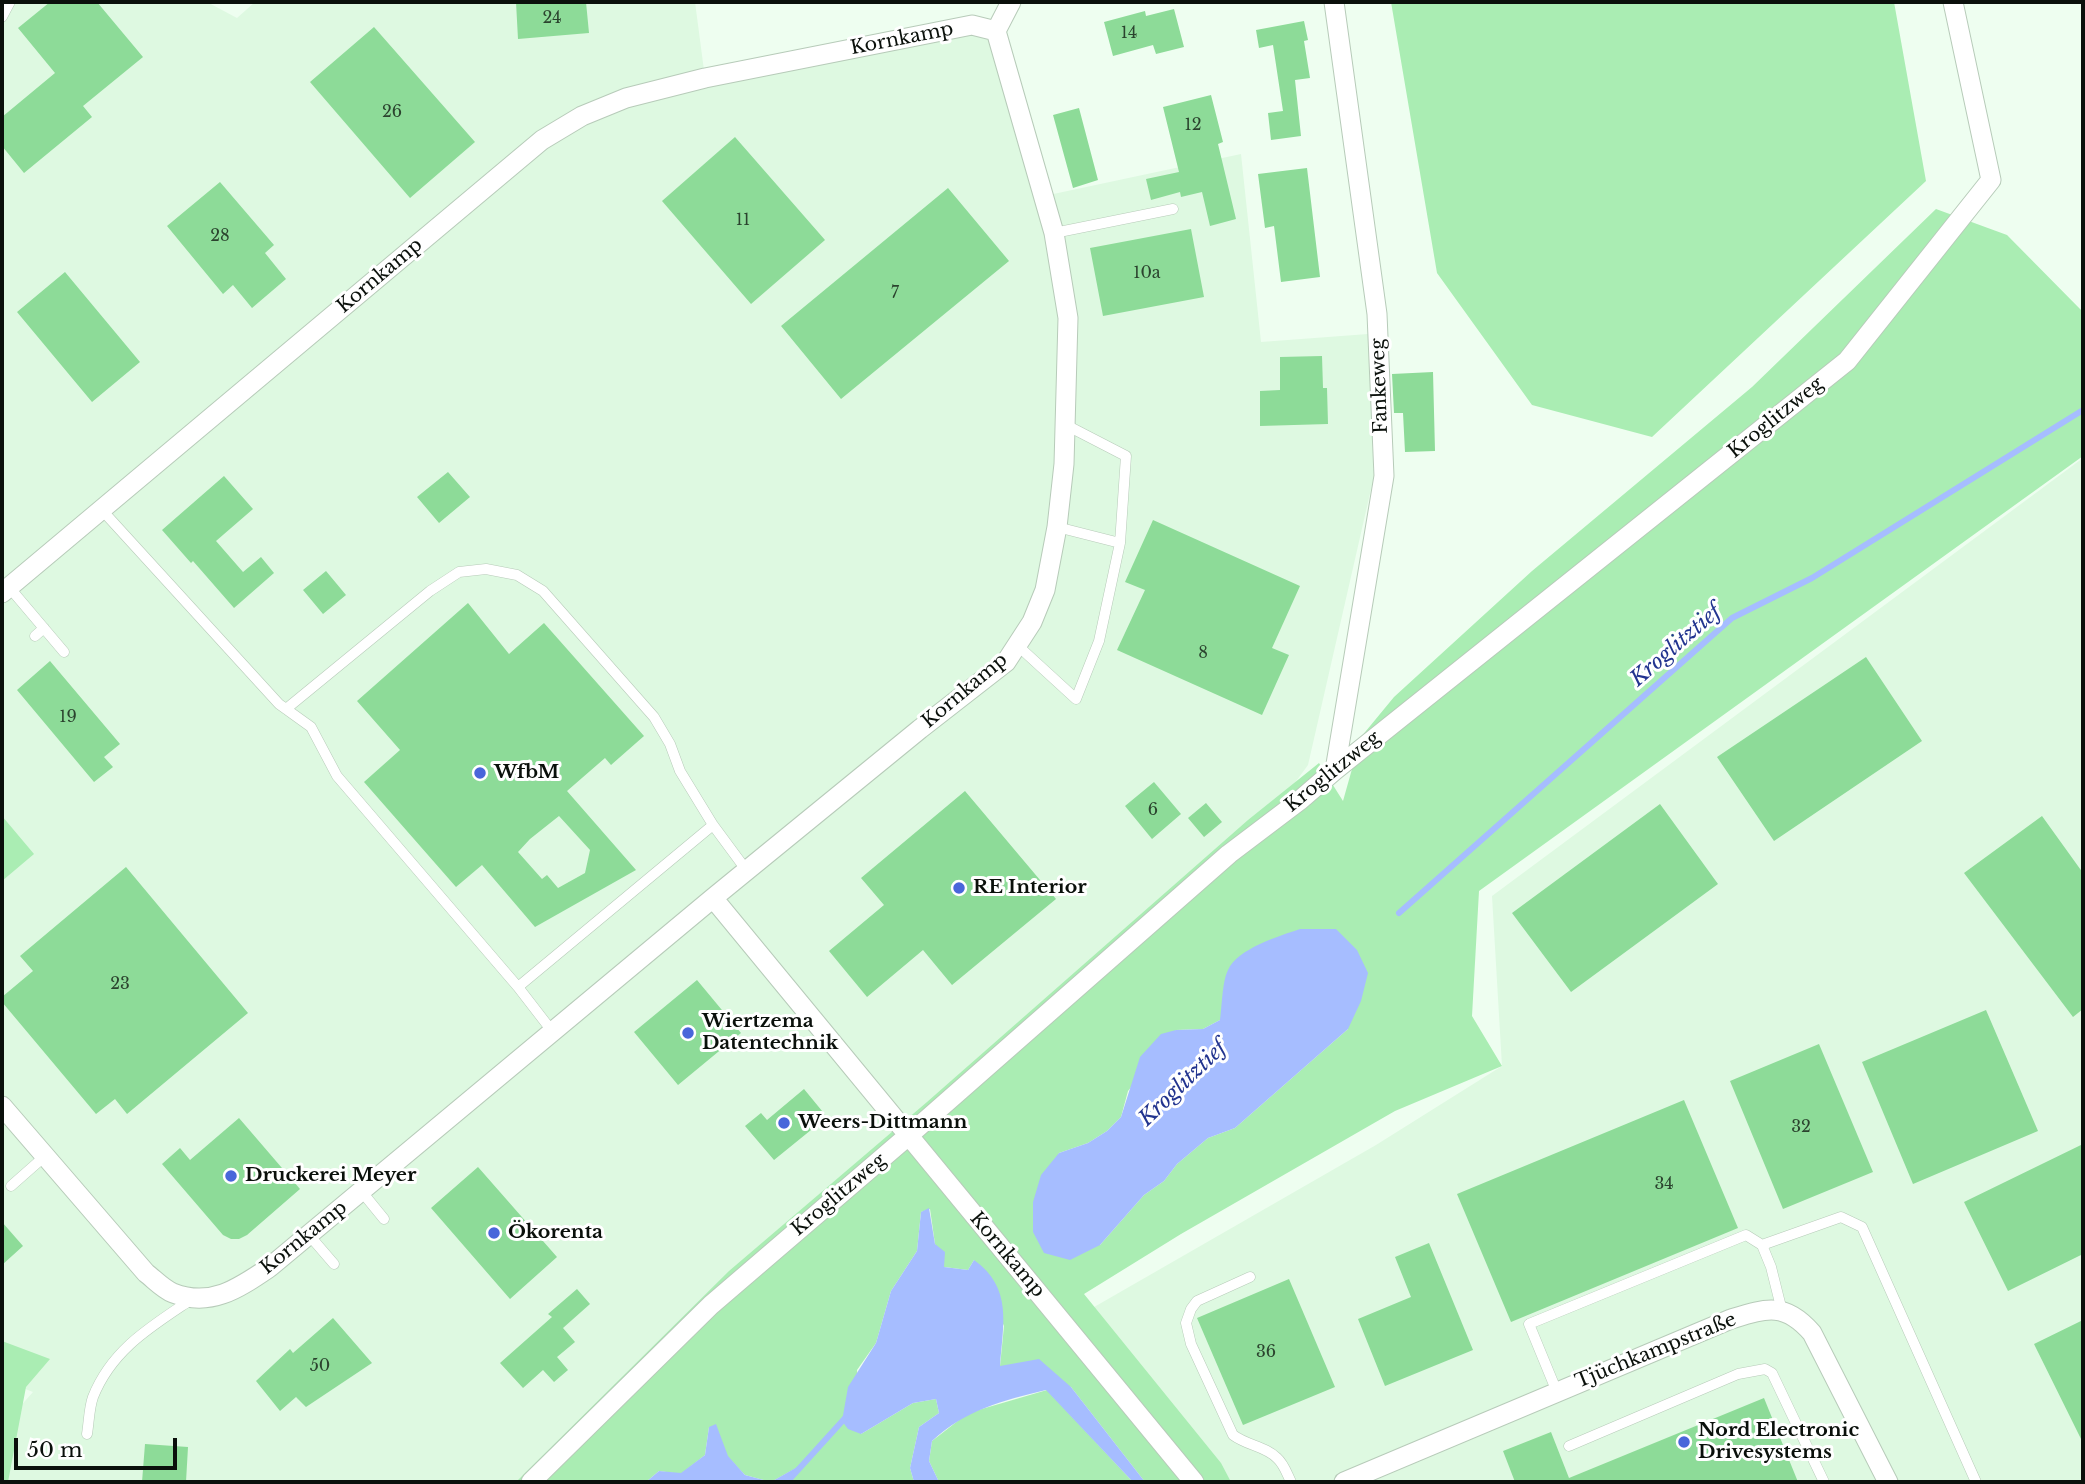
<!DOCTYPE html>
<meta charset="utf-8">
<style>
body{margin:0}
#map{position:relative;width:2085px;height:1484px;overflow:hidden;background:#eefef0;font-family:"Libre Baskerville",serif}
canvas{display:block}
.frame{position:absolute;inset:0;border:4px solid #0a100b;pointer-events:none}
.scale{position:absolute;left:14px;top:1438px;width:163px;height:32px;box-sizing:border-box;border:4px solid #0a100b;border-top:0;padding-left:9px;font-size:21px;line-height:24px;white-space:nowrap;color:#0a100b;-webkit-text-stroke:5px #fff;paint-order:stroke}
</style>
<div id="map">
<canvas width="2085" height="1484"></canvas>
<div class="frame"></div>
<div class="scale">50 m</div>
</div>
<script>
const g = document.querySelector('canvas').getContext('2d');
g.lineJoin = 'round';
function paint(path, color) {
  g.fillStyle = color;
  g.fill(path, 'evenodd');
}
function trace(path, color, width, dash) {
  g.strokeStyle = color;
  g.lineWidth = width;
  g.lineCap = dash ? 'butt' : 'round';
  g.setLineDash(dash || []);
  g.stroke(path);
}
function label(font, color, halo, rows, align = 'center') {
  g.font = font + ' "Libre Baskerville",serif';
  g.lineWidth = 6;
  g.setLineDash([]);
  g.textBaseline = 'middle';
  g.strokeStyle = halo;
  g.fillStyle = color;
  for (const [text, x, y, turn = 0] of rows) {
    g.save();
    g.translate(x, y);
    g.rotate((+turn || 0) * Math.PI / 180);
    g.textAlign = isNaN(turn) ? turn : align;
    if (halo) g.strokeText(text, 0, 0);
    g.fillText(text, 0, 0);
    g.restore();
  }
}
const built = new Path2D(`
 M2 2H207L237 18 255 2H695L705 78 996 31 1044 196 1241 154 1261 342 1368 334 1374 476 1308 765 1280 803 531 1482H5L9 1419 33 1392 2 1380Z
 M2083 458V1482H1211L1075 1318 1376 1145 1502 1066 1492 896Z`);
const green = new Path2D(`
 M1391 2H1894L1926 181 1652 437 1532 405 1437 273Z
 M1936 209 2007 235 2083 312V456L1479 891 1472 1016 1502 1066 1395 1111 1181 1234 1084 1294 1221 1463 1231 1482H1145L1071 1387 1000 1366 1004 1326 974 1260 968 1270 944 1267 935 1244 930 1209 921 1212 917 1251 891 1291 876 1343 857 1370 861 1434 913 1403 936 1399 939 1413 919 1427 910 1468 914 1482H791L798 1467 771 1482 745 1475 728 1457 709 1427 705 1455 681 1474 659 1471 646 1482H516L729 1271 927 1102 1248 820 1319 763 1343 801 1361 737 1394 697 1532 571 1752 387ZM1220 1020 1348 1029 1235 1128 1208 1138 1177 1164 1164 1181 1144 1195 1100 1245 1033 1232 1059 1153 1088 1143 1107 1131 1121 1117 1128 1091 1176 1030 1203 1029Z
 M2 816 34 854 2 881Z
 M2 1341 50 1359 26 1387 8 1482H2Z
 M1047 1390 1133 1482H939L929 1461 932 1441 968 1413Z`);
const water = new Path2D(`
 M1300 929H1336L1357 950 1368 973 1361 1001 1348 1029 1235 1128 1208 1138 1177 1164 1164 1181 1144 1195 1100 1245 1070 1260 1044 1253 1033 1232V1202L1041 1175 1059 1153 1088 1143 1107 1131 1121 1117 1140 1057 1161 1034 1176 1030 1203 1029 1220 1020C1222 1007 1222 982 1228 970 1237 949 1279 936 1300 929Z
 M929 1208 935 1244 945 1252 944 1267 968 1270 974 1260C1013 1288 1003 1324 1000 1366L1039 1359 1071 1387 1145 1482H1133L1046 1390C1002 1401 967 1409 932 1441L929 1461 939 1482H914L910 1468 919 1427 939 1413 936 1399 913 1403 861 1434 848 1429 842 1421 848 1387 876 1343 891 1291 917 1251 921 1212Z
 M716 1424 728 1456 745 1475 771 1482 799 1466 791 1482H646L659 1471 681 1473 705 1455 709 1427Z`);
const stream = new Path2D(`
 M1399 913 1732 618 1812 578 2083 410
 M787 1482 846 1417`);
const building = new Path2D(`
 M50 2H97L143 57 83 106 92 117 24 173 2 146V117L55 73 18 28Z
 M516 2H586L589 33 518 39Z
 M1174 9 1184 47 1156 54 1153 45 1113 56 1104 22 1145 11 1146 16Z
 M1304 21 1308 40 1304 41 1310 78 1295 80 1301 136 1271 140 1268 113 1283 111 1273 45 1259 48 1256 30Z
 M374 27 475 142 410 198 310 82Z
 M1211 95 1223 142 1218 144 1236 219 1210 226 1202 192 1181 197 1180 192 1151 200 1146 179 1179 172 1163 107Z
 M1079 108 1098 180 1073 188 1053 115Z
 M735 137 825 240 751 304 662 201Z
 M1307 168 1320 277 1281 282 1274 226 1265 228 1258 174Z
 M220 182 274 245 265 253 286 279 252 308 233 285 223 294 167 226Z
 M948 188 1009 261 841 399 781 326Z
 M1191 229 1204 297 1103 316 1090 248Z
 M65 272 140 362 92 402 17 312Z
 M1322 356 1323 388H1327L1328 424 1260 426V391L1280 390V357Z
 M1433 372 1435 451 1405 452 1403 413H1394L1392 374Z
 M448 472 470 497 439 523 417 497Z
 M224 476 253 509 216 541 243 572 261 557 274 573 234 608 193 561 191 563 162 530Z
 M1153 520 1300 586 1272 648 1289 655 1262 715 1117 650 1145 590 1125 582Z
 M326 571 346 595 323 614 303 590Z
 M468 603 509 654 544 623 644 736 611 765 605 758 567 791 636 870 535 927 482 865 456 887 364 782 400 750 357 701ZM559 816 590 850 585 873 558 888 547 875 542 879 518 852 530 839Z
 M1866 657 1922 741 1774 841 1717 757Z
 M50 661 120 744 104 757 113 767 94 782 17 690Z
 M1154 782 1181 814 1152 839 1125 806Z
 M965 791 1056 899 952 985 923 950 867 997 829 951 884 905 861 878Z
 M1206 803 1222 822 1204 837 1188 818Z
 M1660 804 1718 884 1571 992 1512 913Z
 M2042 816 2083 873V1009L2073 1017 1964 873Z
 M126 867 248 1013 127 1114 115 1099 96 1114 2 1002V997L33 971 20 956Z
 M697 980 741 1033 678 1085 634 1032Z
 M1986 1010 2038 1131 1913 1184 1862 1062Z
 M1819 1044 1873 1172 1783 1209 1730 1081Z
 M804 1089 827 1117 774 1160 745 1126 761 1113 767 1120Z
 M1684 1100 1738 1228 1511 1322 1457 1194Z
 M239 1118 300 1189 247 1235 239 1239H231L223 1235 162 1164 180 1148 190 1160Z
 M2083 1144V1254L2008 1291 1964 1202Z
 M478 1167 557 1257 510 1299 431 1208Z
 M2 1222 23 1246 2 1265Z
 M1429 1243 1473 1350 1385 1386 1358 1319 1411 1297 1395 1257Z
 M1289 1279 1335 1387 1243 1425 1197 1318Z
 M577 1289 590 1304 563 1328 575 1342 557 1357 568 1370 554 1382 543 1370 523 1388 500 1363 552 1317 548 1314Z
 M333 1318 372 1363 306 1407 296 1397 280 1411 256 1381 290 1349 293 1353Z
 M2083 1320V1443L2034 1344Z
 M1764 1398 1798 1482H1515L1503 1451 1551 1432 1569 1478Z
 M145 1444 188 1447 186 1482H142Z`);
const service = new Path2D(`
 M2 17 10 2
 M1054 233 1173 209
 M1066 425 1126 456 1120 543
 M101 509 279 704 311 727 337 776 518 987
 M9 587 64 652
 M35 636 44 628
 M1017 645 1076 699 1099 641 1120 543 1057 527
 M286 709 430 591 459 572 486 569 517 575 543 591 654 717 670 744 680 771 713 825 747 871
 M552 1031 518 987 713 825
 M11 1186 45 1156
 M362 1192 384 1219
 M309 1235 334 1264
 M1762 1245 1841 1217 1862 1227 1976 1482
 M1250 1277 1197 1301 1191 1309 1186 1323 1191 1344 1233 1435C1248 1446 1265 1446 1277 1458 1284 1464 1287 1474 1291 1482
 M1557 1392 1529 1324 1746 1235 1762 1245 1771 1267 1782 1311
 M87 1434C89 1422 89 1408 93 1397 112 1349 152 1326 192 1299
 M1569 1446 1738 1374 1765 1369 1772 1373 1824 1482`);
const minor = new Path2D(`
 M1334 2 1377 314 1384 476 1335 770
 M996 31 1011 2
 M2 593 542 140 582 116 626 98 705 78 972 25 996 31 1054 233 1068 318 1064 464 1057 527 1045 590 1032 622 1006 662 920 729 713 898 270 1267C239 1288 211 1308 173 1293 163 1289 154 1279 146 1273L2 1106
 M713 898 1194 1482
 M531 1482 711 1305 908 1136 1229 854 1299 801 1335 770 1847 361 1991 180 1953 2
 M1344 1482 1731 1319C1767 1308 1785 1302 1812 1333L1888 1482`);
const markers = [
 [480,773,7,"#4966da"],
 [959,888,7,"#4966da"],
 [688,1033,7,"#4966da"],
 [784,1123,7,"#4966da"],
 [231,1176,7,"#4966da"],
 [494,1233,7,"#4966da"],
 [1684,1442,7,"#4966da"]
];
const numberNames = [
 ["24",552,18],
 ["14",1129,33],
 ["26",392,112],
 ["12",1193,125],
 ["11",743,220],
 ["28",220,236],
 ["10a",1147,273],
 ["7",895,293],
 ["8",1203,653],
 ["19",68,717],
 ["6",1153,810],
 ["23",120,984],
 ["32",1801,1127],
 ["34",1664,1184],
 ["36",1266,1352],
 ["50",320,1366]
];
const streetNames = [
 ["Kornkamp",902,39,-11],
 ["Kornkamp",380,276,-40],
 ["Fankeweg",1380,386,-92],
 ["Kroglitzweg",1776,418,-39],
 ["Kornkamp",965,691,-40],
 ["Kroglitzweg",1333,772,-39],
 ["Kroglitzweg",839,1195,-40],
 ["Kornkamp",304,1238,-39],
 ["Kornkamp",1007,1255,50],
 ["Tjüchkampstraße",1656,1351,-22]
];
const poiNames = [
 ["WfbM",494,773],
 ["RE Interior",973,888],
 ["Wiertzema",702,1022],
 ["Datentechnik",702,1044],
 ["Weers-Dittmann",798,1123],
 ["Druckerei Meyer",245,1176],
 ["Ökorenta",508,1233],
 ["Nord Electronic",1698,1431],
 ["Drivesystems",1698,1453]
];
const waterNames = [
 ["Kroglitztief",1676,646,-41],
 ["Kroglitztief",1183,1084,-44]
];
paint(built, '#def9e1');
paint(green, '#aaedb3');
paint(water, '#a6bdff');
trace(stream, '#a6bdff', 6);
paint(building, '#8ddb98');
trace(service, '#b7cbb9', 11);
trace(minor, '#b7cbb9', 21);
trace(service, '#fff', 10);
trace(minor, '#fff', 19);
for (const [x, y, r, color] of markers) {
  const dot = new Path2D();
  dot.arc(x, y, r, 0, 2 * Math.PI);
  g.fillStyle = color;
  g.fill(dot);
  trace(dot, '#fff', 2.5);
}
label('16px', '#2b432e', null, numberNames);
label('19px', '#0a100b', '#fff', streetNames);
label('bold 19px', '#0a100b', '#fff', poiNames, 'left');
label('italic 21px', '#22348f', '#fff', waterNames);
</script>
